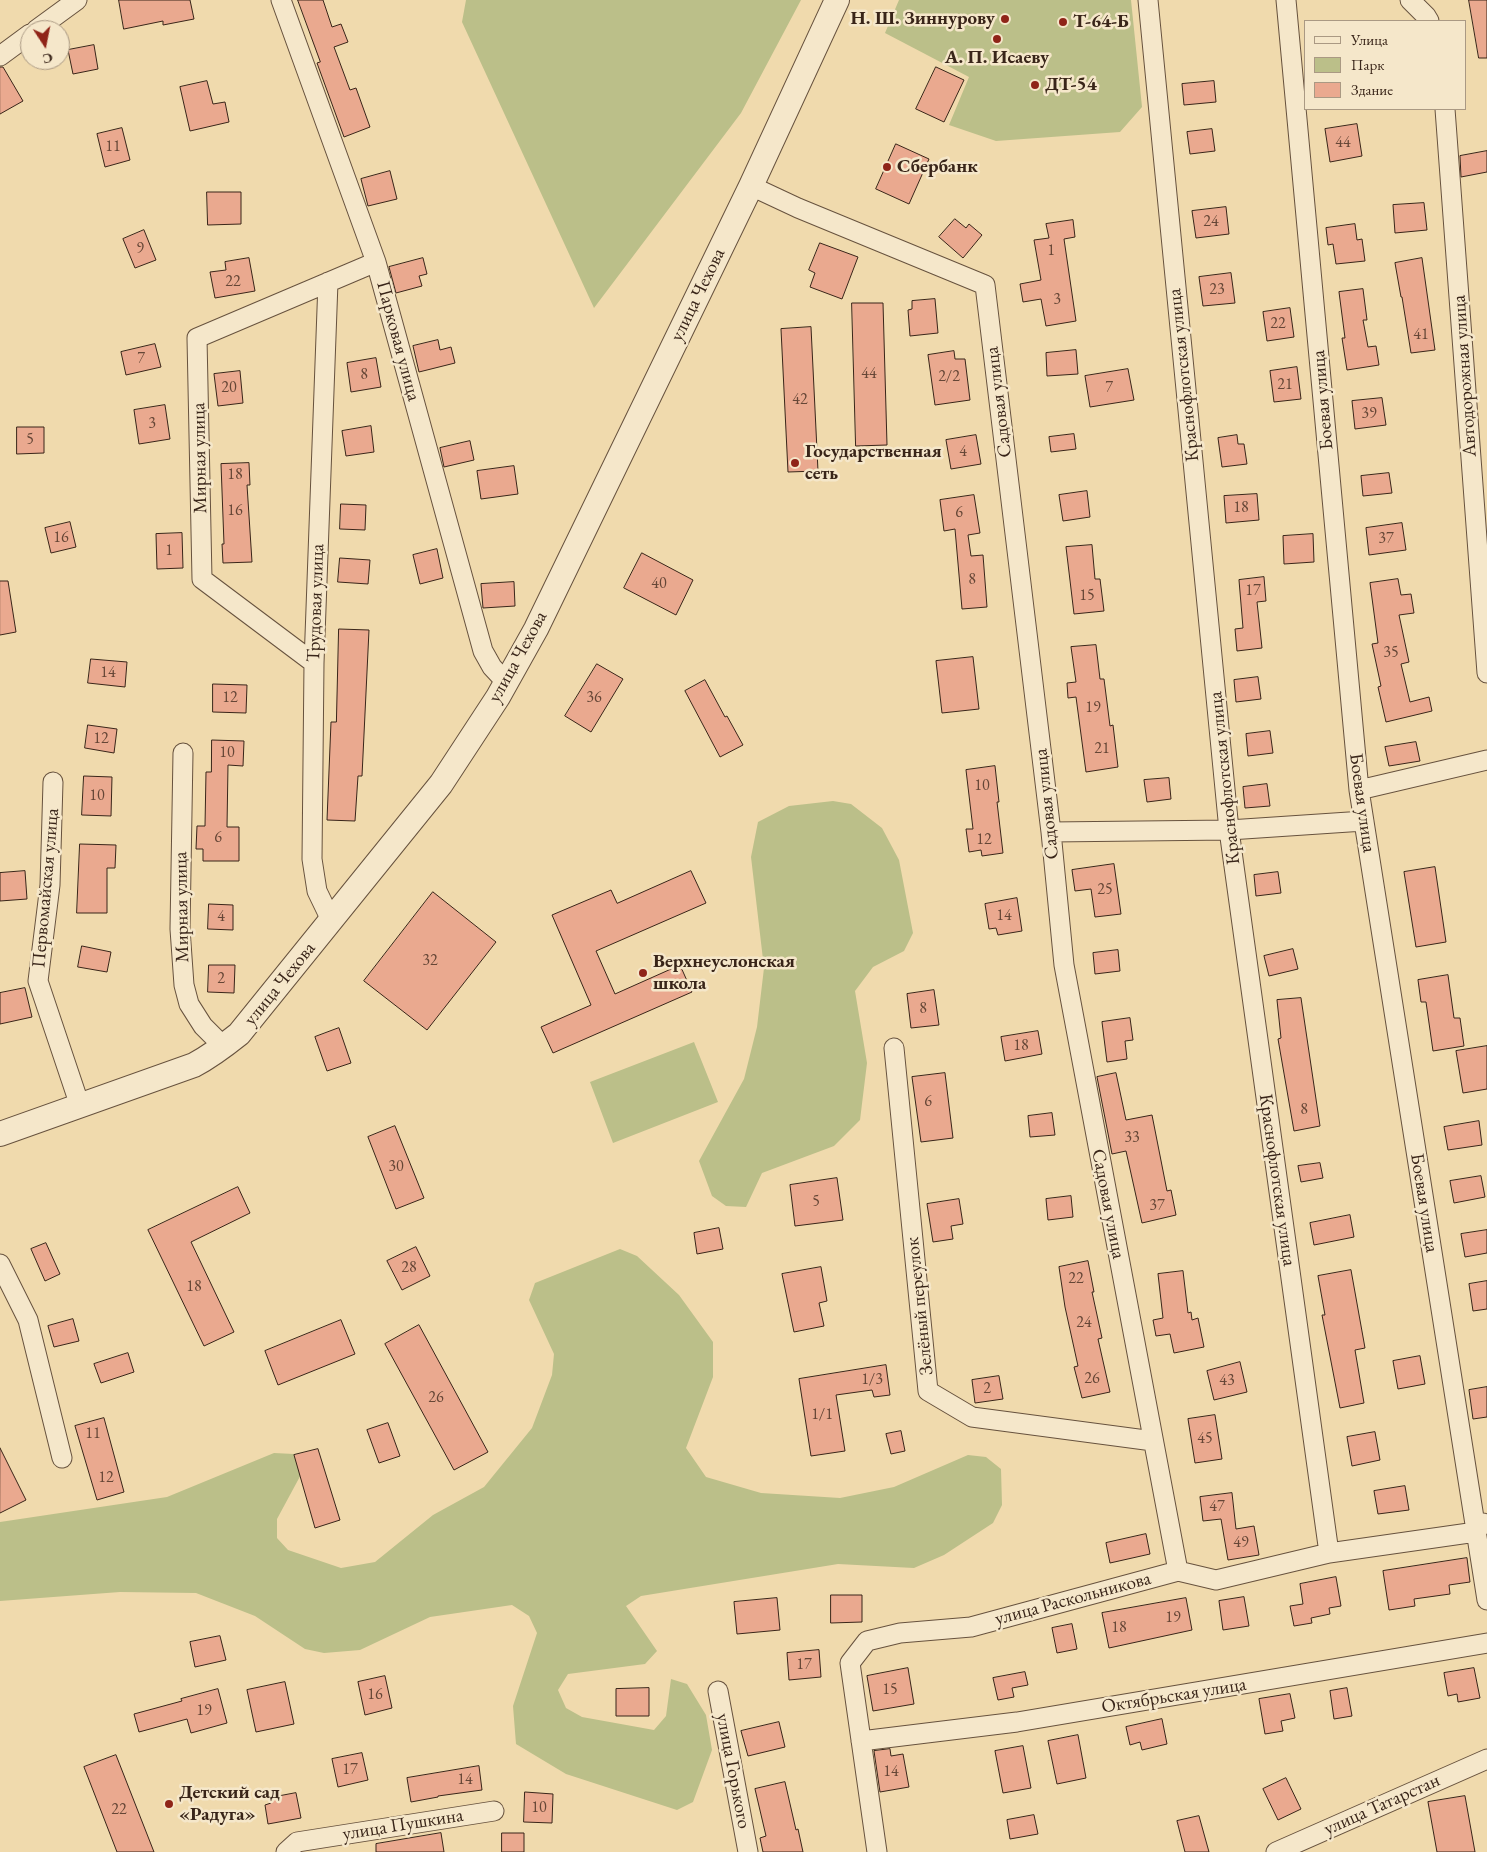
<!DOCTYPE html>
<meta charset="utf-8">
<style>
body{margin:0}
#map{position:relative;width:1487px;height:1852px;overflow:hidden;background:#f0daad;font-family:"EB Garamond",serif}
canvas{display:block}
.legend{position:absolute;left:1304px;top:20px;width:162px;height:90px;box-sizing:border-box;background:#f5e7ca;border:1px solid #aa9983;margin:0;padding:6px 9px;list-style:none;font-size:15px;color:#392519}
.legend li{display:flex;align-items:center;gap:10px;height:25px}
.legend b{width:25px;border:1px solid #aa9983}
.north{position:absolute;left:20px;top:20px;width:50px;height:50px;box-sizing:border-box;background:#f5e7ca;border:1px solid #aa9983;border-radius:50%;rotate:169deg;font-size:14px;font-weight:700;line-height:20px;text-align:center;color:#392519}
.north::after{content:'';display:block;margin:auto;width:18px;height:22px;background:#8f2418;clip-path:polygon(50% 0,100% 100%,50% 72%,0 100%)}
</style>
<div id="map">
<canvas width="1487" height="1852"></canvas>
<ul class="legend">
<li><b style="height:6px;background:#f5e7ca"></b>Улица</li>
<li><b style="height:14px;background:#bbbf89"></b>Парк</li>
<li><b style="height:14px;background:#eaa98f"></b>Здание</li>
</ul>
<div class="north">С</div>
</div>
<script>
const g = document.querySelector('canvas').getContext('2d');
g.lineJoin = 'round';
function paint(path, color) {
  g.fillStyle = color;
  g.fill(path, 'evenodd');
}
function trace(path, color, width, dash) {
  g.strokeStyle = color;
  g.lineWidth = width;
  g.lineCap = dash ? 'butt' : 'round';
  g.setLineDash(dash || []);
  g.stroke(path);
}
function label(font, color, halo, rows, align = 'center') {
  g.font = font + ' "EB Garamond",serif';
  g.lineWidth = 5;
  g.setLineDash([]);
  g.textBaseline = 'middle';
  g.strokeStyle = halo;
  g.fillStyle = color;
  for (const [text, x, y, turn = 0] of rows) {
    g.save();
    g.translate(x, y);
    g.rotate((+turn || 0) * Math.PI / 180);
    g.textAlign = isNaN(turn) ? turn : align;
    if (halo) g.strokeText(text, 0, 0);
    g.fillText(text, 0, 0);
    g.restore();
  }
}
const green = new Path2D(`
 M466 0H801L741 113 594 308 462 22Z
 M899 0H1131L1142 107 1120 132 996 141 949 125 969 77 885 33Z
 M833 801 851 804 882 828 899 860 913 933 904 951 873 967 855 991 867 1063 860 1120 834 1146 762 1173 746 1207 726 1206 712 1196 699 1161 744 1079 757 1027 764 968 751 857 758 822 789 806Z
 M694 1042 718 1102 613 1143 590 1082Z
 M620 1249 637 1256 679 1295 713 1342V1377L686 1448 706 1477 761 1493 840 1498 894 1487 968 1455 986 1457 1001 1469 1002 1505 993 1523 944 1555 914 1568 838 1564 641 1596 626 1606 657 1651 645 1664 568 1674 558 1690 566 1708 582 1717 654 1730 666 1716 671 1679 687 1684 706 1715 712 1750 693 1802 677 1810 566 1774 516 1744 513 1706 537 1633 529 1616 512 1605 430 1617 360 1650 324 1653 305 1649 255 1616 196 1593 120 1592 0 1601V1522L167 1497 274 1453 294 1454 304 1469 277 1519V1538L288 1550 341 1568 375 1562 433 1515 484 1487 532 1428 552 1375 554 1354 529 1300 535 1283Z`);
const building = new Path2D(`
 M119 0H190L194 19 163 25V21L124 29Z
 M298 0H323L332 27 341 24 348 42 334 47 350 90 356 88 370 127 344 137 317 63 320 62Z
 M1469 0H1487V58H1479Z
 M94 45 98 69 73 74 68 50Z
 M0 67H3L23 101 0 114Z
 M936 67 964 80 944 122 916 109Z
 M207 81 213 104 225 102 229 122 190 131 180 87Z
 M1214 81 1216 102 1184 105 1182 84Z
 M1357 124 1362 156 1330 162 1325 129Z
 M122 128 130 160 105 167 97 134Z
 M1212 129 1215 151 1190 154 1187 132Z
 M896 144 929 159 909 204 876 189Z
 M1487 151V172L1461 177 1460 156Z
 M390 171 397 199 368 206 361 179Z
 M207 192H241V224L208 225Z
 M1424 203 1427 230 1395 233 1393 205Z
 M1226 207 1229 234 1196 238 1192 211Z
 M955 219 966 228 969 224 982 235 963 258 939 237Z
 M1073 220 1075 237 1064 239 1076 321 1046 326 1041 299 1023 302 1020 284 1041 280 1034 240 1049 238 1046 224Z
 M1355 224 1357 240 1362 239 1365 261 1336 264 1333 244 1328 245 1326 228Z
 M144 230 156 260 135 268 123 239Z
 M820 243 858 257 842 299 810 287 815 273 809 270Z
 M249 258 255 291 215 298 210 272 226 270 225 262Z
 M423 258 427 274 419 276 422 286 396 293 389 267Z
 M1422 258 1435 350 1411 353 1402 297H1401L1395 263Z
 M1231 273 1235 303 1203 306 1199 277Z
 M1363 289 1367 320H1363L1368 347 1376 346 1379 365 1347 370 1342 338H1345L1339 292Z
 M935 299 938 333 910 336 908 310 912 309V301Z
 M852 303H883L887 445 856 446Z
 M1290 308 1294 337 1267 341 1263 312Z
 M811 327 818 471 788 472 781 329Z
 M438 340 440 350 451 347 455 363 419 372 413 346Z
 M155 344 161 367 126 375 121 352Z
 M1076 350 1078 374 1047 376 1046 353Z
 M954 351 955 359H965L970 400 935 405 928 355Z
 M376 358 381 387 351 392 347 363Z
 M1297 367 1301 399 1274 402 1270 371Z
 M1128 369 1134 400 1090 407 1085 376Z
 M240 371 243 403 218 406 214 374Z
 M1382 398 1386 425 1355 429 1352 401Z
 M165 405 170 439 139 444 134 410Z
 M371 426 374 452 346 456 342 431Z
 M17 427H44V453L17 454Z
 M1074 434 1076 449 1051 452 1049 437Z
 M976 435 981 464 951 469 946 440Z
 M1237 435 1238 444H1244L1247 464 1222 467 1218 438Z
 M470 441 474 460 444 467 440 448Z
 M249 463 250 485H247L252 562 223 563 222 544H224L221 464Z
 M514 466 518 494 481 499 477 471Z
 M1389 473 1392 493 1363 496 1361 476Z
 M1087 491 1090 517 1063 521 1059 495Z
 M1257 494 1259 520 1226 523 1224 496Z
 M974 495 980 533 968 535 971 556 983 555 987 607 962 609 955 529 944 531 940 500Z
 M341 504 366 505 365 530 340 529Z
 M70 522 76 547 51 553 45 528Z
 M1402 523 1406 550 1369 555 1366 528Z
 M182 533 183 568 157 569 156 534Z
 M1313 534 1314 562 1284 564 1283 536Z
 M1092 545 1095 579H1100L1104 611 1074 614 1066 547Z
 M437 549 443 578 420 584 413 555Z
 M642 553 693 580 676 615 624 588Z
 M340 558 370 560 368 584 338 582Z
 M1264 577 1266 601 1257 602 1262 648 1237 651 1235 629 1243 628 1239 580Z
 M1398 579 1401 595 1411 594 1414 613 1399 615 1409 662 1401 664 1410 702 1429 697 1432 711 1386 722 1378 687 1381 686 1372 644 1378 643 1370 583Z
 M0 581H8L16 632 0 635Z
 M514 582 515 606 483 608 481 584Z
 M339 629 369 630 362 776H358L355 821 327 820 331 722H336Z
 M1096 645 1100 679H1104L1110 726 1113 725 1118 767 1086 772 1076 697 1068 698 1067 683 1076 682 1071 647Z
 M973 657 979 709 942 713 936 661Z
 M91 659 127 662 125 687 88 683Z
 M597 664 623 679 591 732 565 716Z
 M1258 677 1261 699 1236 702 1234 680Z
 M705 680 725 717 727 716 743 745 720 757 685 691Z
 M213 684 247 685 246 713 213 712Z
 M88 725 117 729 114 753 85 748Z
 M1270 731 1273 753 1248 756 1246 734Z
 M212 740 244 741 243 766 228 765 227 827H239V861H203V849H196L197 826H205L206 772H211Z
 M1416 742 1420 761 1389 766 1385 747Z
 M995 766 999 802H997L1003 853 982 856 981 850 969 852 966 829H973L966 770Z
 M84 776 112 777 111 816 82 815Z
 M1169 778 1171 799 1147 802 1144 780Z
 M1267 784 1270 806 1245 808 1243 787Z
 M80 844 116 845 115 868H107V913H77Z
 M1114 864 1121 914 1095 917 1091 889 1075 891 1072 870Z
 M1435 867 1446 942 1416 947 1404 872Z
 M25 871 27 899 0 901V873Z
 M691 871 706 903 596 951 615 994 680 965 692 992 553 1053 541 1027 591 1005 552 915 611 890 617 903Z
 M1278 872 1281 893 1256 896 1254 875Z
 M433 892 496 942 427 1030 364 981Z
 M1017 898 1022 931 998 935 996 928 989 929 985 904Z
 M209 904 233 905V930L208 929Z
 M82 946 111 952 107 972 78 967Z
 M1293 949 1298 969 1269 976 1264 956Z
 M1118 950 1120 971 1095 974 1093 953Z
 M209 965H235L234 993 208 992Z
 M1448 975 1454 1018H1460L1464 1046 1433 1051 1426 1002H1421L1418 980Z
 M25 988 32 1017 0 1024V993Z
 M934 990 939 1025 911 1028 907 994Z
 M1301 998 1320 1126 1294 1131 1278 1039 1281 1038 1277 1000Z
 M1130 1018 1133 1040 1125 1041 1127 1059 1107 1062 1102 1022Z
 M339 1028 351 1063 327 1071 315 1037Z
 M1038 1031 1042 1054 1005 1061 1001 1037Z
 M1487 1046V1089L1463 1093 1456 1051Z
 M945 1073 953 1138 921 1142 912 1077Z
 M1116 1073 1126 1120 1152 1115 1167 1191 1171 1190 1176 1215 1142 1223 1126 1151 1112 1154 1097 1077Z
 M1052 1113 1055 1135 1030 1137 1028 1116Z
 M1479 1121 1482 1145 1448 1150 1444 1127Z
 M395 1126 424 1198 396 1209 368 1137Z
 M1320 1163 1323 1178 1301 1182 1298 1166Z
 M1481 1176 1485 1197 1454 1203 1450 1181Z
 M837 1178 843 1220 795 1226 790 1185Z
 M238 1187 250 1213 191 1242 234 1332 204 1346 148 1230Z
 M1071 1196 1073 1217 1048 1220 1046 1199Z
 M959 1199 963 1224 951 1226 953 1239 933 1242 927 1204Z
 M1350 1215 1354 1237 1314 1245 1310 1223Z
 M719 1228 723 1249 697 1254 694 1233Z
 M1487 1230V1253L1465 1257 1461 1234Z
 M46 1243 60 1274 45 1281 31 1249Z
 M416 1247 430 1276 402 1290 387 1261Z
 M1088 1261 1094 1292H1092L1102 1338 1098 1339 1110 1392 1082 1398 1074 1367 1078 1366 1065 1307 1059 1267Z
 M821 1267 827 1301 819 1303 824 1326 794 1332 782 1274Z
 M1351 1270 1365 1348 1355 1350 1364 1403 1340 1408 1322 1315H1325L1318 1276Z
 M1183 1271 1188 1313 1191 1312 1192 1320 1198 1318 1204 1347 1174 1353 1170 1334 1156 1336 1153 1320 1163 1318 1158 1274Z
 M1487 1281V1309L1473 1311 1469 1284Z
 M73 1319 79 1341 54 1347 48 1326Z
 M341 1320 355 1354 278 1385 265 1351Z
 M419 1325 488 1452 454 1470 385 1344Z
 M128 1353 134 1372 101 1383 94 1364Z
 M1420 1356 1425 1384 1398 1389 1393 1361Z
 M1240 1362 1247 1392 1214 1400 1207 1371Z
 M886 1365 890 1395 874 1397 872 1390 836 1395 845 1451 811 1456 799 1379Z
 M999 1376 1003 1399 975 1403 972 1380Z
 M1487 1387V1417L1473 1419 1469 1390Z
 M1215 1415 1222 1459 1195 1463 1188 1419Z
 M104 1418 124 1492 97 1500 75 1426Z
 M388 1423 400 1456 379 1463 367 1430Z
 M901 1431 905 1451 891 1454 886 1434Z
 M1375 1432 1380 1460 1352 1466 1347 1437Z
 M0 1448 26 1500 0 1513Z
 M318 1449 340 1520 315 1528 294 1455Z
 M1405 1486 1409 1510 1378 1514 1374 1491Z
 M1232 1493 1236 1529 1254 1526 1259 1555 1228 1560 1221 1519 1203 1521 1200 1497Z
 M1146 1534 1150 1554 1110 1563 1106 1543Z
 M1467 1558 1470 1582 1449 1585 1450 1594 1414 1599 1415 1606 1389 1610 1383 1571Z
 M1336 1577 1341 1606 1329 1608 1330 1614 1311 1618 1312 1623 1294 1626 1290 1606 1303 1604 1300 1584Z
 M831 1595H862V1622L831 1623Z
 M1244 1597 1249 1626 1223 1630 1219 1601Z
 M777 1598 780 1630 737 1634 734 1602Z
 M1186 1598 1192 1630 1109 1648 1102 1613Z
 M1072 1624 1077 1649 1057 1653 1052 1628Z
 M220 1636 226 1660 195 1667 190 1642Z
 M819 1650 821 1677 789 1680 787 1653Z
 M908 1668 914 1704 873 1711 867 1676Z
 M1474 1668 1480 1698 1458 1702 1457 1694 1448 1696 1444 1673Z
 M1025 1672 1028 1685 1012 1688 1014 1697 998 1700 993 1678Z
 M385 1676 392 1708 365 1715 358 1682Z
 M285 1682 294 1724 256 1732 247 1690Z
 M649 1688V1716H616V1689Z
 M1347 1688 1352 1716 1334 1719 1330 1691Z
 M218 1689 227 1723 191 1733 187 1719 139 1732 134 1714 182 1701 181 1699Z
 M1290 1694 1295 1718 1281 1721 1283 1731 1265 1734 1259 1699Z
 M1162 1719 1167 1744 1142 1750 1140 1742 1130 1745 1126 1727Z
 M779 1722 785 1747 748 1756 741 1731Z
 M1078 1735 1086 1778 1057 1784 1048 1741Z
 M1023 1746 1031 1788 1003 1793 995 1751Z
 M890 1749 891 1756 903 1754 909 1787 880 1792 874 1751Z
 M362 1753 368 1780 338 1787 332 1759Z
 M116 1755 154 1852H117L84 1767Z
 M479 1766 482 1790 438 1796V1797L411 1802 407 1778Z
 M1286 1778 1301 1809 1278 1820 1263 1789Z
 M785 1782 796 1830 798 1829 803 1852H763L760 1838 766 1836 755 1789Z
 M525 1792 553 1794 552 1823 524 1822Z
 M296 1793 301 1818 268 1824 265 1805 271 1803 270 1798Z
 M1465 1796 1475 1852H1437L1428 1802Z
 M1034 1815 1038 1834 1010 1839 1007 1820Z
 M1199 1816 1209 1852H1185L1177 1821Z
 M441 1833 444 1852H376V1844Z
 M502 1833H524V1852H502Z`);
const minor = new Path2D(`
 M281 0 376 262 483 651 492 667 506 682
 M1148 0 1229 830 1329 1553
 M1286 0 1359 790 1487 1600
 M1410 0 1426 16 1429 21
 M36 30 77 0
 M0 56 30 34
 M1445 109 1487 673
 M751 186 798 208 985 285 1051 832 1064 965 1178 1571
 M328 282 314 663 312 859 317 891 331 920
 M314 663 202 579 197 338 376 262
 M183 753 180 929 184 985 189 1004 203 1026 224 1047
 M53 782 50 885 38 981 80 1106
 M1359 790 1487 760
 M1051 832 1229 830 1364 821
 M894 1048 928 1391 972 1417 1153 1441
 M0 1264 28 1320 62 1458
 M718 1691 748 1852
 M861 1741 1017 1722 1487 1643
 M286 1852 297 1842 494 1811
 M877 1852 850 1663 867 1641 900 1633 971 1627 1178 1571 1216 1580 1329 1553 1476 1532 1483 1523
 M1276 1852 1487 1759`);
const tertiary = new Path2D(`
 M0 1134 194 1065C211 1056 224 1046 239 1034L441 784 498 697 536 629 751 186 837 0`);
const markers = [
 [1005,19,5,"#8f2418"],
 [1063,22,5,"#8f2418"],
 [997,39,5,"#8f2418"],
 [1035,85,5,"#8f2418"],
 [887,167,5,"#8f2418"],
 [795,463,5,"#8f2418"],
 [643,973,5,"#8f2418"],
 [169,1804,5,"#8f2418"]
];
const numberNames = [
 ["44",1343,143],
 ["11",113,147],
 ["24",1211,222],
 ["9",140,249],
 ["1",1051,251],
 ["22",233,282],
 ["23",1217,290],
 ["3",1057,300],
 ["22",1278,324],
 ["41",1421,335],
 ["7",141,359],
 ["44",869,374],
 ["8",364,375],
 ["2/2",949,377],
 ["21",1285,385],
 ["20",229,388],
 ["7",1109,388],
 ["42",800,400],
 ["39",1369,414],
 ["3",152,424],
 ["5",30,440],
 ["4",963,452],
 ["18",235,475],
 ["18",1241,508],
 ["16",235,511],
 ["6",959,513],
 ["16",61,538],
 ["37",1386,539],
 ["1",169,551],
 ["8",972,580],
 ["40",659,584],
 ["17",1253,591],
 ["15",1087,596],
 ["35",1391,653],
 ["14",108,673],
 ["12",230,698],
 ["36",594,698],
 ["19",1093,708],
 ["12",101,739],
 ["21",1102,749],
 ["10",227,753],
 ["10",982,786],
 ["10",97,796],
 ["6",218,838],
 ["12",984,840],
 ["25",1105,890],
 ["14",1004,916],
 ["4",221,917],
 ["32",430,961],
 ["2",221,979],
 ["8",923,1009],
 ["18",1021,1046],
 ["6",928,1102],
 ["8",1304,1110],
 ["33",1132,1138],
 ["30",396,1167],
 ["5",816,1202],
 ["37",1157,1206],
 ["28",409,1268],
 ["22",1076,1279],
 ["18",194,1287],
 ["24",1084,1323],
 ["26",1092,1379],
 ["1/3",872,1380],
 ["43",1227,1381],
 ["2",987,1389],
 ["26",436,1398],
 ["1/1",822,1415],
 ["11",93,1434],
 ["45",1205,1439],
 ["12",106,1478],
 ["47",1217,1507],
 ["49",1241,1543],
 ["19",1173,1618],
 ["18",1119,1628],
 ["17",804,1665],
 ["15",890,1690],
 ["16",375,1695],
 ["19",204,1711],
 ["17",350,1770],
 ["14",891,1772],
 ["14",465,1780],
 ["10",539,1808],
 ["22",119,1810]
];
const poiNames = [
 ["Н. Ш. Зиннурову",995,19,"right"],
 ["Т-64-Б",1073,22],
 ["А. П. Исаеву",997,58,"center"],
 ["ДТ-54",1045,85],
 ["Сбербанк",897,167],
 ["Государственная",805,452],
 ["сеть",805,474],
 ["Верхнеуслонская",653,962],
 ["школа",653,984],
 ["Детский сад",179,1793],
 ["«Радуга»",179,1815]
];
const streetNames = [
 ["улица Чехова",698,295,-64],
 ["Парковая улица",398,341,75],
 ["Краснофлотская улица",1184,375,-96],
 ["Автодорожная улица",1465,376,-94],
 ["Боевая улица",1323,400,-95],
 ["Садовая улица",999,402,-97],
 ["Мирная улица",200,458,-91],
 ["Трудовая улица",316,603,-88],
 ["улица Чехова",518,657,-61],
 ["Краснофлотская улица",1225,778,-96],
 ["Боевая улица",1362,803,82],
 ["Садовая улица",1047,804,-96],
 ["Первомайская улица",46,888,-85],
 ["Мирная улица",182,907,-91],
 ["улица Чехова",280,984,-51],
 ["Краснофлотская улица",1277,1180,82],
 ["Боевая улица",1424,1203,81],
 ["Садовая улица",1108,1204,79],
 ["Зелёный переулок",920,1306,-96],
 ["улица Раскольникова",1073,1599,-15],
 ["Октябрьская улица",1174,1696,-9],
 ["улица Горького",733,1771,79],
 ["улица Татарстан",1382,1805,-24],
 ["улица Пушкина",403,1825,-9]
];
paint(green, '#bbbf89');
paint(building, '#eaa98f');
trace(building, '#392519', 1);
trace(minor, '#67523e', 21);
trace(tertiary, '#67523e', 26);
trace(minor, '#f5e7ca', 19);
trace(tertiary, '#f5e7ca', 24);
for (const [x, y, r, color] of markers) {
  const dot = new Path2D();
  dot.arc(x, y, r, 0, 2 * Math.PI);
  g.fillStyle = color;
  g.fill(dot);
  trace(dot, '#f5e7ca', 2);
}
label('16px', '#654636', null, numberNames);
label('bold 19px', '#392519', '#f5e7ca', poiNames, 'left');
label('19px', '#392519', '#f5e7ca', streetNames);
</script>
